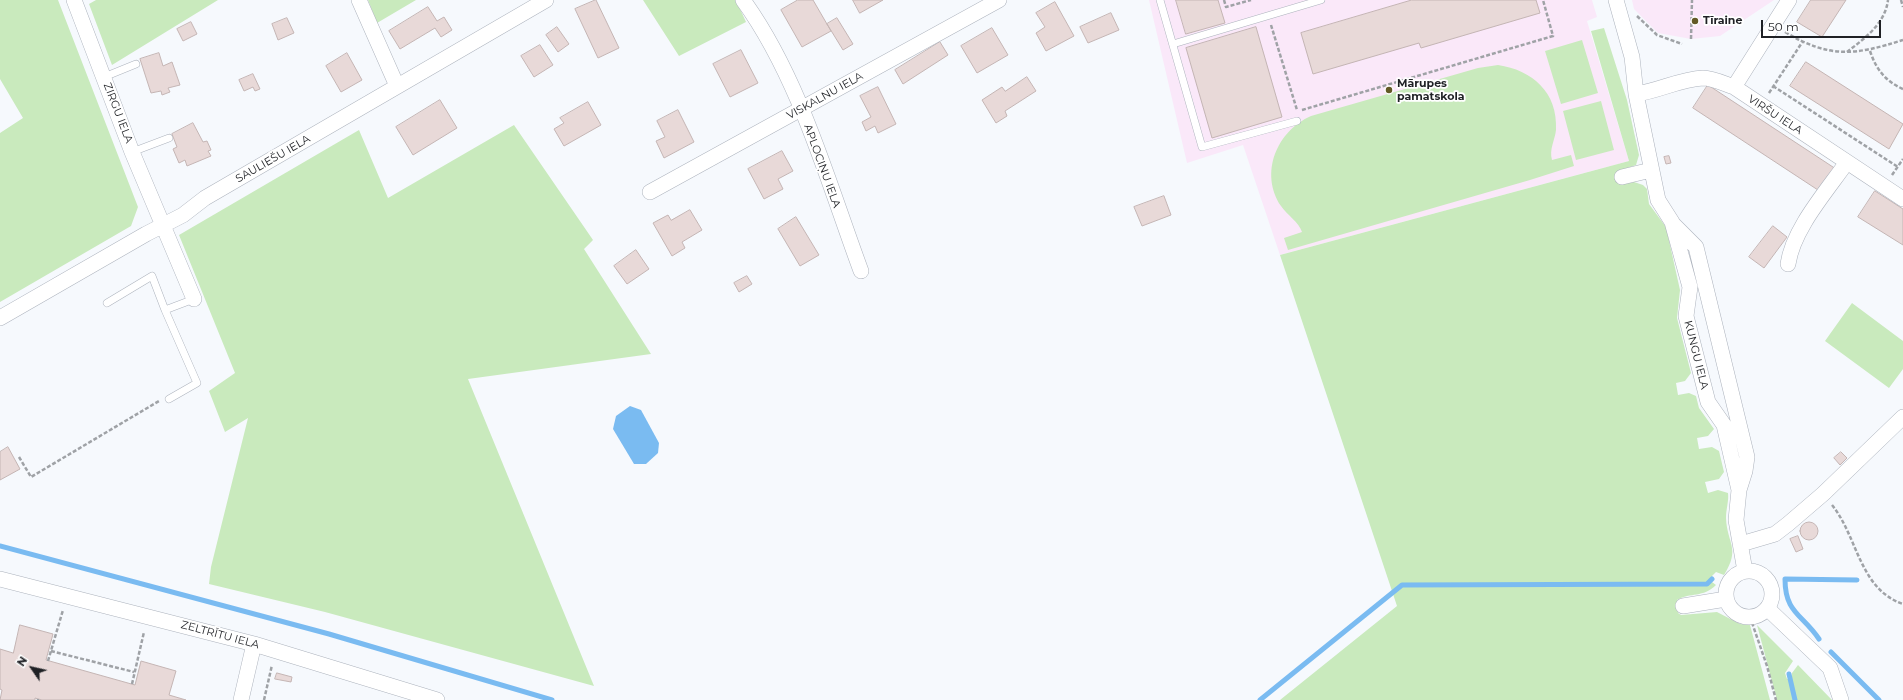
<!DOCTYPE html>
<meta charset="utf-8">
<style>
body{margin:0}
#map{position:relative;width:1903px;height:700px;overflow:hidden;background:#f6f9fd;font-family:Montserrat,sans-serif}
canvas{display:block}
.north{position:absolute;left:12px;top:648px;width:40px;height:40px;-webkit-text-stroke:3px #fff;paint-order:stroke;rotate:304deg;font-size:11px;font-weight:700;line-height:16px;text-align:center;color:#1f2125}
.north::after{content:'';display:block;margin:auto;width:14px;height:18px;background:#1f2125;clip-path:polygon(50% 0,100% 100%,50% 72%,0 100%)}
.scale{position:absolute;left:1761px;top:20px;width:120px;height:18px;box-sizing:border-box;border:2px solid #1f2125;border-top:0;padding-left:5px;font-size:12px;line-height:14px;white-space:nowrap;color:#1f2125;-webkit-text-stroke:3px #fff;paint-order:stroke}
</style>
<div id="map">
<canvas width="1903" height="700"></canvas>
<div class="north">N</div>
<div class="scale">50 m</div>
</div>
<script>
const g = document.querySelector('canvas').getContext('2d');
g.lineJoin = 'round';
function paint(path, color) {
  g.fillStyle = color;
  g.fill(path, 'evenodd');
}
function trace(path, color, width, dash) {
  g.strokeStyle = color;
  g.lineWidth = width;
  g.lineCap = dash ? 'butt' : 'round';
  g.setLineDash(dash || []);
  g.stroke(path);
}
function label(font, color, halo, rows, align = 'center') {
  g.font = font + ' Montserrat,sans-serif';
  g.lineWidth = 3.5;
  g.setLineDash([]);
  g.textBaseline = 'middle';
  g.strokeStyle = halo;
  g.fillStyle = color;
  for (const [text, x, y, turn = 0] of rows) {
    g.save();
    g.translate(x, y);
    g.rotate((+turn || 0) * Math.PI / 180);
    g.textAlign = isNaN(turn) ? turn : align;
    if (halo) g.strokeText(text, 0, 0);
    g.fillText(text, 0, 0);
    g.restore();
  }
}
const education = new Path2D(`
 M1149 0H1592L1597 17 1587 21 1629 161 1280 255 1243 145 1187 163Z
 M1632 0H1774L1720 36 1691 39 1658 33 1634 9Z`);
const green = new Path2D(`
 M0 0H58L138 207 131 226 0 302V133L23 118 0 79Z
 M96 0H218L112 65 89 4Z
 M368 0H416L377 23Z
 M643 0H736L746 22 679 56Z
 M1604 28 1627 100 1639 155 1636 165 1619 171 1623 184 1634 182 1643 185 1647 189 1649 204 1666 227 1680 290 1677 318 1691 373 1685 381 1676 383 1678 395 1689 393 1696 396 1699 408 1714 429 1708 436 1697 438 1699 449 1712 447 1719 451 1724 472 1719 479 1705 482 1708 493 1718 490 1728 493C1729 501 1726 509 1726 518 1727 544 1741 548 1724 575L1716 572 1712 576V582L1716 585C1703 598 1691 592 1677 600L1678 613 1681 615 1717 612 1740 624 1750 625 1770 700H1280L1397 606 1280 255 1629 161 1591 31Z
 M1582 40 1598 93 1561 104 1545 51Z
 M1498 65C1532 70 1558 92 1556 130 1555 140 1549 149 1552 160L1571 155 1574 166 1530 180 1288 250 1284 238 1302 232C1299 222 1287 215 1281 206 1259 173 1277 131 1311 116L1478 68Z
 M1601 101 1614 150 1576 160 1563 111Z
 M514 125 593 240 584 249 651 354 468 379 594 686 325 612 209 584 211 567 248 418 225 432 209 391 235 373 179 235 359 130 388 198Z
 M1852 303 1903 341V369L1889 388 1825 341Z
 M1757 625 1793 661 1785 673 1787 679 1792 678V673L1798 665 1832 700H1777Z`);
const water = new Path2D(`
 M630 406 641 410 659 443 658 453 646 464H634L613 429 616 416Z`);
const stream = new Path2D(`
 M0 546 329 634 552 700
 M1819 639C1802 614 1785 613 1785 579L1857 580
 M1831 652 1879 700
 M1789 674 1795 700
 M1260 700 1402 585 1707 584 1712 579`);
const building = new Path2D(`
 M596 0 619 48 598 58 575 9Z
 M798 0H813L831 31 802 47 781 10Z
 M853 0H883L860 13Z
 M1176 0H1218L1225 23 1186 34Z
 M1412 0H1536L1540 13 1421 48 1419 43 1313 74 1301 33Z
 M1811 0H1846L1822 37 1797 22Z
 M1055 2 1074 36 1046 51 1036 33 1045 27 1036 13Z
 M428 7 437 21 444 17 452 30 441 37 435 28 400 49 389 31Z
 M1111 13 1119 30 1088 43 1080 27Z
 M287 18 294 33 278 40 272 24Z
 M837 18 853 44 843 50 827 24Z
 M191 22 197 34 183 41 177 29Z
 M557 27 569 44 558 52 546 35Z
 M1256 27 1282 117 1212 138 1186 48Z
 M992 28 1008 55 977 73 961 46Z
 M940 42 948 55 903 84 895 70Z
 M540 45 553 65 534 77 521 56Z
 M741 50 758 83 730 97 713 64Z
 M159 53 163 66 172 62 180 85 168 88 170 92 162 95 161 91 151 93 140 59Z
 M347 53 362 80 341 92 326 66Z
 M1806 62 1903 124 1889 149 1790 86Z
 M253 74 260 89 255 91 253 87 244 91 239 80Z
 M1027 77 1036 91 1005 111 1007 116 996 123 982 100 1002 87 1005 91Z
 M1708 85 1836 169 1821 192 1693 108Z
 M878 87 896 124 878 133 875 126 866 131 862 122 871 117 860 96Z
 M440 100 457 128 413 155 396 127Z
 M588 102 601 125 564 146 554 129 564 123 560 118Z
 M678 110 694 142 664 158 656 141 665 137 657 121Z
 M193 123 203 142 207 141 211 150 208 151 211 156 187 166 185 160 179 163 173 149 177 147 172 134Z
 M782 151 793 171 778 179 783 189 764 199 748 169Z
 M1669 156 1671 163 1666 164 1664 157Z
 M1875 191 1903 209V245L1858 217Z
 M1164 196 1171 215 1142 226 1134 207Z
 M690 210 702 230 682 242 685 248 672 256 653 223 668 215 671 220Z
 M796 217 819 255 800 266 778 229Z
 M1773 226 1787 237 1764 268 1749 257Z
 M636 250 649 269 627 284 614 266Z
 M747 276 752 284 739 292 734 283Z
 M8 447 20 469 0 480V452Z
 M1841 452 1847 458 1840 465 1834 458Z
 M1800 531a9 9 0 1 1 18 0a9 9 0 1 1-18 0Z
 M1798 536 1803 549 1796 552 1790 539Z
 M20 625 53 634 46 660 135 685 141 661 176 671 169 695 186 700H42L35 698V700H0L2 690 0 689V649L13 653Z
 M277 673 292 677 291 682 275 679Z`);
const path = new Path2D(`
 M1224 0 1226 7 1251 0
 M1901 0 1903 7
 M1637 16 1657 35 1682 44
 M1271 25 1297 110
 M1785 32C1830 59 1856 55 1903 40
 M1691 39 1692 0
 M1870 51C1876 69 1885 81 1903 89
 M1847 52C1865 38 1885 24 1888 0
 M1773 86 1898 167
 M1769 93 1803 41
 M1302 110 1553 36 1543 0
 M1892 175 1903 159
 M19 457 31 477 159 401
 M1832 505C1858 537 1859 589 1903 604
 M1750 617 1767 666 1776 700
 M51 651 134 672
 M48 661 63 610
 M132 684 144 632
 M38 700V699
 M264 700 272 665`);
const lane = new Path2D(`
 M1160 0 1202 147 1297 121
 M1173 44 1321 0
 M104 77 136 64
 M132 152 169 138
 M107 303 152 276 165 310 194 299
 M165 310 197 383 169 399`);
const street = new Path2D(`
 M74 0 132 152 194 299
 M359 0 397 86
 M743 0C799 77 828 182 861 271
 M1616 0 1632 57 1636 94 1658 200 1672 222 1690 287 1686 316 1708 402 1724 425 1739 490 1736 520 1745 571
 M1789 0 1734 87 1903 199
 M1636 94C1659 91 1680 79 1703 78 1713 78 1725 84 1734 87
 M1622 177 1651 170
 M650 192 999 0
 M1674 225 1696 247 1747 457 1745 471 1739 490
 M1788 264C1793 229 1826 192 1847 162
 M0 318 146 234 183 215 205 198 546 0
 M1741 544 1775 534 1788 524 1823 494 1903 417
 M1726 594a23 23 0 1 1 46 0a23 23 0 1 1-46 0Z
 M0 579 254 644 437 700
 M1683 606 1726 599
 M1768 609 1830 668 1841 700
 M241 700 254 644`);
const markers = [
 [1695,21,4,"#625925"],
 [1389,90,4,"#625925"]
];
const poiNames = [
 ["Tīraine",1703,21],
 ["Mārupes",1397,84],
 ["pamatskola",1397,97]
];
const streetNames = [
 ["VISKALNU IELA",825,96,-29],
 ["ZIRGU IELA",118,113,69],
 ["VIRŠU IELA",1775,115,33],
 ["SAULIEŠU IELA",273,159,-30],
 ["APLOCIŅU IELA",822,166,70],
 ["KUNGU IELA",1696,355,76],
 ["ZELTRĪTU IELA",220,635,15]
];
paint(education, '#fae8f9');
paint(green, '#c9eabd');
paint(water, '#7abbf1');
trace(stream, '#7abbf1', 5);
paint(building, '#e8d9d8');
trace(building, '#c4b5b4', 1);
trace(lane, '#adb3bd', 8);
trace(street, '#adb3bd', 16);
trace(path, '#9fa2a6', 2.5, [4, 2]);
trace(lane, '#fff', 7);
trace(street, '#fff', 15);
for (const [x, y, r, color] of markers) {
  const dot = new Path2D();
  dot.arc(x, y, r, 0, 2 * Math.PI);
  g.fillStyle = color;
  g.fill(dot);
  trace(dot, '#fff', 1.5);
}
label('bold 11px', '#1f2125', '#fff', poiNames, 'left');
label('11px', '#1f2125', '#fff', streetNames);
</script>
